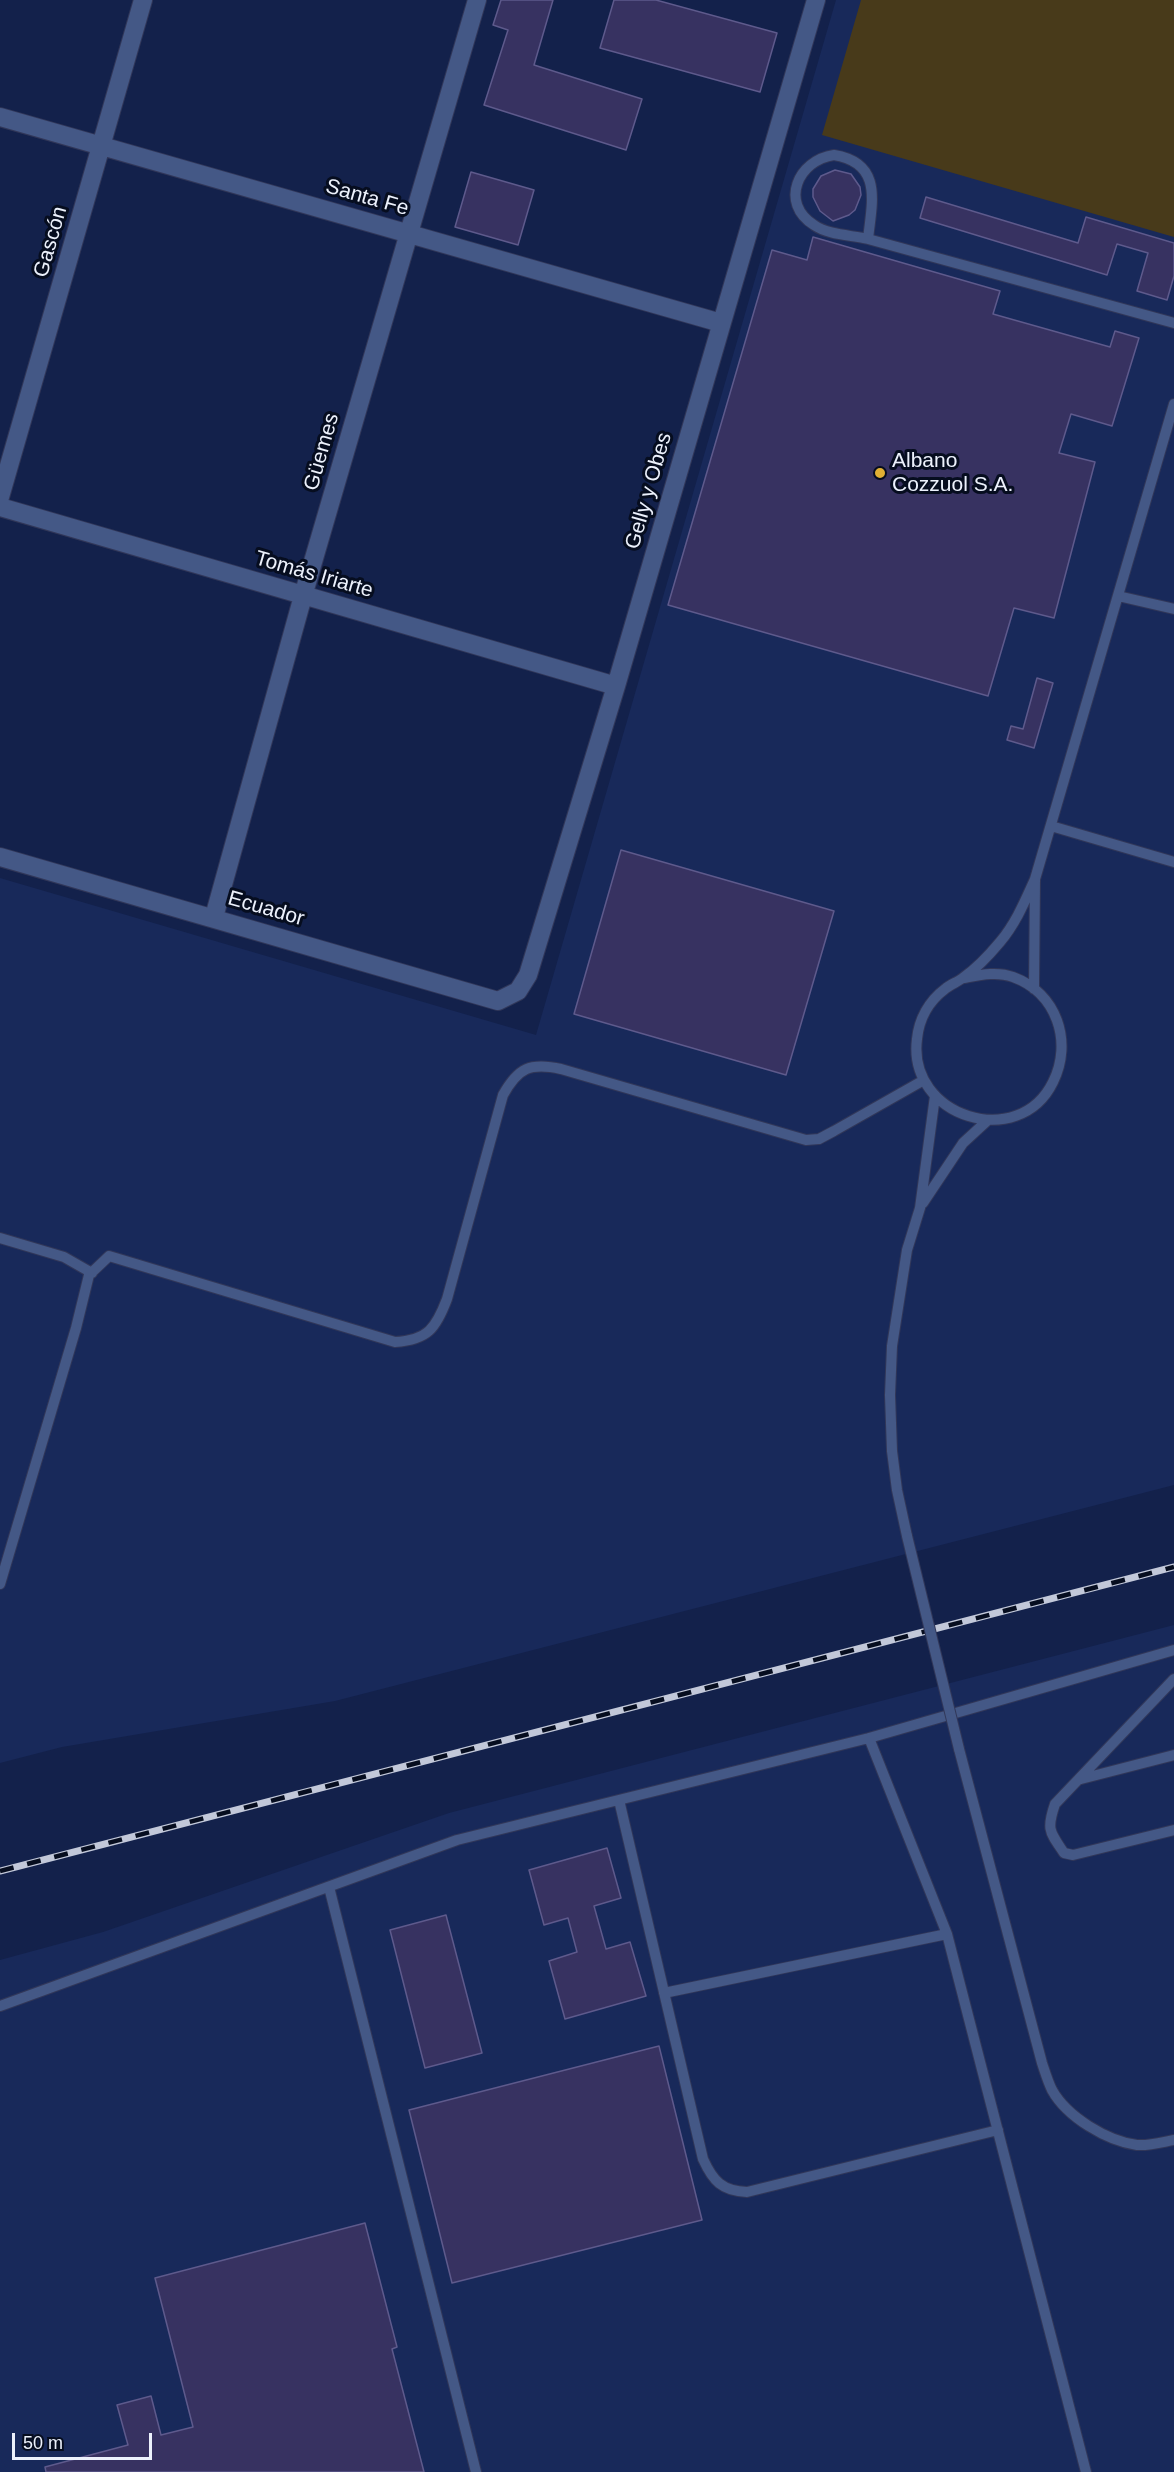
<!DOCTYPE html>
<meta charset="utf-8">
<style>
body{margin:0}
#map{position:relative;width:1174px;height:2472px;overflow:hidden;background:#13214b;font-family:Helvetica,sans-serif}
canvas{display:block}
.scale{position:absolute;left:12px;top:2433px;width:140px;height:27px;box-sizing:border-box;border:3px solid #ecf1fc;border-top:0;padding-left:8px;font-size:18px;line-height:21px;white-space:nowrap;color:#ecf1fc;-webkit-text-stroke:4px #060d1f;paint-order:stroke}
</style>
<div id="map">
<canvas width="1174" height="2472"></canvas>
<div class="scale">50 m</div>
</div>
<script>
const g = document.querySelector('canvas').getContext('2d');
g.lineJoin = 'round';
function paint(path, color) {
  g.fillStyle = color;
  g.fill(path, 'evenodd');
}
function trace(path, color, width, dash) {
  g.strokeStyle = color;
  g.lineWidth = width;
  g.lineCap = dash ? 'butt' : 'round';
  g.setLineDash(dash || []);
  g.stroke(path);
}
function label(font, color, halo, rows, align = 'center') {
  g.font = font + ' Helvetica,sans-serif';
  g.lineWidth = 6;
  g.setLineDash([]);
  g.textBaseline = 'middle';
  g.strokeStyle = halo;
  g.fillStyle = color;
  for (const [text, x, y, turn = 0] of rows) {
    g.save();
    g.translate(x, y);
    g.rotate((+turn || 0) * Math.PI / 180);
    g.textAlign = isNaN(turn) ? turn : align;
    if (halo) g.strokeText(text, 0, 0);
    g.fillText(text, 0, 0);
    g.restore();
  }
}
const built = new Path2D(`
 M836 0H1174V1485L335 1701 62 1747 0 1763V878L536 1035Z
 M1174 1625V2472H0V1960L103 1932 449 1813Z`);
const green = new Path2D(`
 M861 0H1174V237L822 135Z`);
const building = new Path2D(`
 M501 0H553L534 65 642 99 626 150 484 105 508 30 493 25Z
 M614 0H656L777 33 760 92 600 48Z
 M835 170 851 174 860 187 861 195 855 210 849 215 833 221 820 211 813 197V189L821 176Z
 M471 172 534 190 518 245 455 227Z
 M926 197 1078 243 1086 217 1174 243V276L1167 300 1137 291 1148 253 1117 244 1107 275 920 218Z
 M813 237 1000 291 993 314 1110 347 1115 331 1139 338 1112 426 1071 414 1059 453 1095 462 1054 618 1014 608 988 696 668 605 772 250 807 260Z
 M1037 678 1053 683 1034 748 1007 740 1011 726 1023 729Z
 M621 850 834 911 786 1075 574 1014Z
 M607 1848 621 1898 594 1906 606 1949 630 1942 646 1996 565 2019 549 1961 577 1952 568 1918 544 1925 529 1870Z
 M446 1915 482 2053 425 2068 390 1930Z
 M659 2046 702 2220 452 2283 409 2110Z
 M365 2223 397 2347 392 2349 424 2472H46L45 2467 128 2445 117 2405 151 2396 161 2435 193 2427 155 2278Z`);
const lane = new Path2D(`
 M834 155C883 163 872 202 868 239 851 235 828 235 814 225 779 203 798 160 834 155Z
 M868 239 1174 323
 M1118 596 1174 609
 M1051 826 1174 862
 M1035 879 1174 404
 M964 978C980 975 997 971 1013 977 1057 993 1073 1042 1053 1082 1019 1152 907 1117 917 1039 919 1019 929 1001 945 989 951 984 958 982 964 977 977 968 990 954 1000 942 1016 923 1025 901 1035 879L1034 989
 M923 1203 963 1143 988 1120
 M0 1238 64 1257 92 1273
 M907 1536 897 1490 892 1451 890 1395 892 1346 907 1250 920 1208 935 1096
 M0 1584 76 1328 89 1275 109 1256 395 1342C428 1340 436 1328 447 1299L503 1095C518 1068 530 1062 561 1069L806 1140 819 1139 834 1131 924 1080
 M1174 1679 1055 1804C1046 1830 1050 1832 1064 1853L1073 1855 1174 1830
 M869 1738 947 1934 1086 2472
 M959 1749 1042 2063C1045 2072 1048 2082 1052 2090 1067 2117 1107 2141 1137 2145 1149 2146 1163 2142 1174 2140
 M1081 1779 1174 1755
 M619 1800 703 2159C713 2181 722 2191 747 2192L998 2130
 M329 1887 476 2472
 M664 1993 947 1934
 M0 2006 457 1840 869 1738 1174 1650`);
const street = new Path2D(`
 M0 117 721 323
 M0 497 143 0
 M0 507 616 686
 M0 857 498 1001 518 991 528 975 616 686 816 0
 M214 917 303 596 477 0`);
const rail = new Path2D(`
 M0 1871 1174 1567`);
const laneBridge = new Path2D(`
 M907 1536 959 1749`);
const markers = [
 [880,473,6,"#e0b034"]
];
const streetNames = [
 ["Santa Fe",367,198,16],
 ["Gascón",51,242,-74],
 ["Güemes",322,452,-74],
 ["Gelly y Obes",649,491,-74],
 ["Tomás Iriarte",314,575,16],
 ["Ecuador",266,909,16]
];
const poiNames = [
 ["Albano",892,461],
 ["Cozzuol S.A.",892,485]
];
paint(built, '#18295a');
paint(green, '#483a1a');
paint(building, '#373261');
trace(building, '#5e5a8c', 1.5);
trace(lane, '#313759', 12);
trace(street, '#313759', 20);
trace(lane, '#445886', 10);
trace(street, '#445886', 18);
trace(rail, '#c2c8d9', 7);
trace(rail, '#060d1f', 4.5, [14]);
trace(laneBridge, '#313759', 12, []);
trace(laneBridge, '#445886', 10);
for (const [x, y, r, color] of markers) {
  const dot = new Path2D();
  dot.arc(x, y, r, 0, 2 * Math.PI);
  g.fillStyle = color;
  g.fill(dot);
  trace(dot, '#060d1f', 2);
}
label('21px', '#ecf1fc', '#060d1f', streetNames);
label('21px', '#ecf1fc', '#060d1f', poiNames, 'left');
</script>
